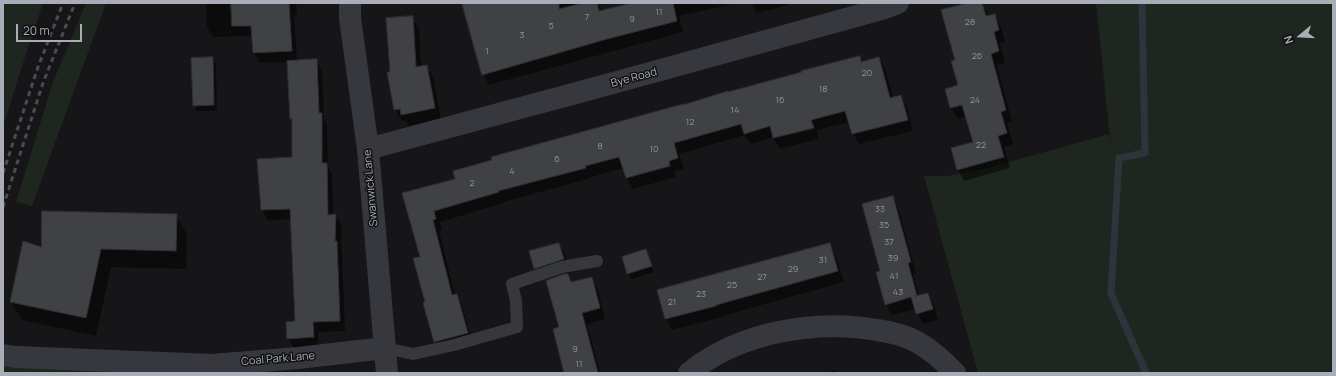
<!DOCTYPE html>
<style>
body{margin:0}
#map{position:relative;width:1336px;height:376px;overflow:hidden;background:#161618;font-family:Manrope,sans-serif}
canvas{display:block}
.frame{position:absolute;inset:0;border:4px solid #a8adb8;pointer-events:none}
.north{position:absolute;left:1280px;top:16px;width:40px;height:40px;-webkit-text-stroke:3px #111113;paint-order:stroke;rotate:252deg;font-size:11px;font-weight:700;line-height:16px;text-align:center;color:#a8adb8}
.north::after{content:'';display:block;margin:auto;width:14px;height:18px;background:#a8adb8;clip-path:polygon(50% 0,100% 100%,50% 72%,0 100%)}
.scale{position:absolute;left:16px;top:24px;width:66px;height:18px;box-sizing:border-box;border:2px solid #a8adb8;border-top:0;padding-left:5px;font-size:12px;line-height:14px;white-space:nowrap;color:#a8adb8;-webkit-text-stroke:3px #111113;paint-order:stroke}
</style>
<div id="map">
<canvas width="1336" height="376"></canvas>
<div class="frame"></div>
<div class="north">N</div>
<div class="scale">20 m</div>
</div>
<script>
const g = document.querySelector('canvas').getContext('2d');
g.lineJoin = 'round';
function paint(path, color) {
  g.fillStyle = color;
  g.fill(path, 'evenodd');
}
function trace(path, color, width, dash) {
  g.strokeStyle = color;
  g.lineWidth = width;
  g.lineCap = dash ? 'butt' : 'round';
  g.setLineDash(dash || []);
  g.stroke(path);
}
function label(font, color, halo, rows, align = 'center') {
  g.font = font + ' Manrope,sans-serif';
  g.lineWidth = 3;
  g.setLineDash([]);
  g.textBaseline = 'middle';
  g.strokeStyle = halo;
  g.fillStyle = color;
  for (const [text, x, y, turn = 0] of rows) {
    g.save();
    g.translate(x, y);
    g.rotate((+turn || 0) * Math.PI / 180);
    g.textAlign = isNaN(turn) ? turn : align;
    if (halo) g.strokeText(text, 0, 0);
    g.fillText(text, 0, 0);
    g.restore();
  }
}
const green = new Path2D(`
 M3 3H43L22 66 3 127Z
 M86 3H106L32 206 16 202 53 82Z
 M1096 3H1333V373H978L924 176H948L984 169 1109 134 1111 148Z
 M3 359 142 373H3Z`);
const shadow = new Path2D(`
 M206 3H296L297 15H294L297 61 316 60 322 70 324 119 327 124 328 166 332 174 333 215H336L342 226 341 250 342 253 345 331 318 332 319 348 294 349 288 338 296 322 292 219 268 220 262 210 293 158V124L291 119 288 62 260 63 254 53 253 36 213 37 207 27Z
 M554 3H573L574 6 587 3H597L602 11 636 3H737L679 16 683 32 489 85 483 74Z
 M751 3H787L788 5 757 13Z
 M971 3H982L989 17 994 15 1001 27 1005 42 1000 43 1005 63 997 65 1012 122 1007 123 1013 144 1004 147 1010 168 964 181 958 170 974 143 967 116 958 119 951 108 946 90 959 86 957 61Z
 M412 18 419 29 421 67 426 66 433 77 441 119 409 126 405 120 402 121 395 109 391 73Z
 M213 58 216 64 217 111H197L194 106Z
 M859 58 862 63 879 58 885 69 893 98 901 96 907 107 913 131 859 144 853 133 849 122 817 130 819 139 780 149 773 137 751 144 745 135 679 154 684 169 674 171 676 177 633 189 627 178 624 168 591 177V178L504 202V203L440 222 442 230 439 231 455 295 462 306 473 344 441 352 434 341 426 303 421 257 403 194 457 179 683 106Z
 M892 197 898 208 916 273 913 274 919 296 928 294 934 305 938 320 923 324 916 309 892 315 886 304 882 271Z
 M176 215 187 234 186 269 111 267 96 336 22 320 11 302 42 248Z
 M559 244 565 255 570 270 541 280 535 268Z
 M829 245 836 256 844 282 722 316V317L672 330 666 319Z
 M646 250 654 272 631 279 628 274Z
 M568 275 572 283 591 278 598 289 605 319 587 324 600 373H566L560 328Z
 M836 370 838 373H825Z`);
const stream = new Path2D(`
 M1142 3 1145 153 1119 158 1111 293 1146 373`);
const building = new Path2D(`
 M231 3H289L292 51 253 53 251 26H232Z
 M462 3H559V9L583 3H597L599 11 632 3H673L677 21 607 39 482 75Z
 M968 3H982L986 16 995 14 999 30 994 32 999 51 991 54 1006 110 1001 112 1007 133 998 136 1004 157 957 170 951 148 973 142 962 105 950 108 945 89 958 85 951 61 955 60 941 10Z
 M413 16 416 67 427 65 435 108 401 115 400 109 394 110 387 72H390L386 18Z
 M860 56 861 62 879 57 890 98 901 95 908 120 852 134 845 111 811 120 814 128 773 138 770 126 744 134 741 124 674 143 678 158 669 161 670 166 626 178 619 157 585 166 586 168 498 191 499 192 434 211 436 219 433 220 452 295 457 294 468 333 434 342 423 303 425 302 413 258 420 257 402 193 455 179 453 171 492 160 491 157 683 104V105L728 91V92L802 72 801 71Z
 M213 57 214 105 193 106 191 58Z
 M317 59 319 113H322V163H327L328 215 336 214 335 241H337L340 321 313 322 314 337 287 339 286 322 295 321 290 209 261 210 257 159 292 157V119H290L287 61Z
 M893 196 911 262 908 263 917 296H915L928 293 933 309 916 314 911 297 885 305 876 272 880 271 862 204Z
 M42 211 177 214 176 251 101 249 86 318 10 302 23 241 41 247Z
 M559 243 564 259 534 269 529 251Z
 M830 243 838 271 716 305V306L665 319 657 290Z
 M646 249 652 266 627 274 622 257Z
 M564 274H568L571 282 592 277 600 308 582 313 598 373H564L553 329 559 327 546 281Z`);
const service = new Path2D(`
 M385 348 413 354 454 345 517 327 516 301 512 284 562 267 597 261`);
const minor = new Path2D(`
 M368 149 606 85 882 9 898 3
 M3 355 16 357 212 365 298 358 385 348
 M689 373C739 332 815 319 877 330 891 332 905 335 917 342 932 350 943 361 955 373`);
const tertiary = new Path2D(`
 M350 3V18L368 149 387 373`);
const rail = new Path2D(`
 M3 173 38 67 63 3
 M3 207 43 83 75 3`);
const numberNames = [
 ["11",659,12],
 ["7",587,17],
 ["9",632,19],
 ["28",970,22],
 ["5",551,26],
 ["3",522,35],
 ["1",487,51],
 ["26",977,56],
 ["20",867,73],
 ["18",823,89],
 ["16",780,100],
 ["24",975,100],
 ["14",735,110],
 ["12",690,122],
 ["22",981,145],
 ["8",600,146],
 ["10",654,149],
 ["6",557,159],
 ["4",512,171],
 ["2",472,183],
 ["33",880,209],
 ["35",884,225],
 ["37",889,242],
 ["39",893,258],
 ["31",823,260],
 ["29",793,269],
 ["41",894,276],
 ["27",762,277],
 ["25",732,285],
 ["43",898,292],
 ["23",701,294],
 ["21",672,302],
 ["9",575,349],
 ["11",579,364]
];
const streetNames = [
 ["Bye Road",634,78,-15],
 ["Swanwick Lane",371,188,-95],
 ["Coal Park Lane",278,359,-5]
];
paint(green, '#1e261f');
paint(shadow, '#0007');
trace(stream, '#2c353c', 7);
paint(building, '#404145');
trace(building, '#303034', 1);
trace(service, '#37383d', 12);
trace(minor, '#37383d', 22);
trace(tertiary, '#37383d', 22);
trace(rail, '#4a4c52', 3, [5, 4]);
label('9px', '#8e929b', null, numberNames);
label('11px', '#a8adb8', '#111113', streetNames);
</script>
